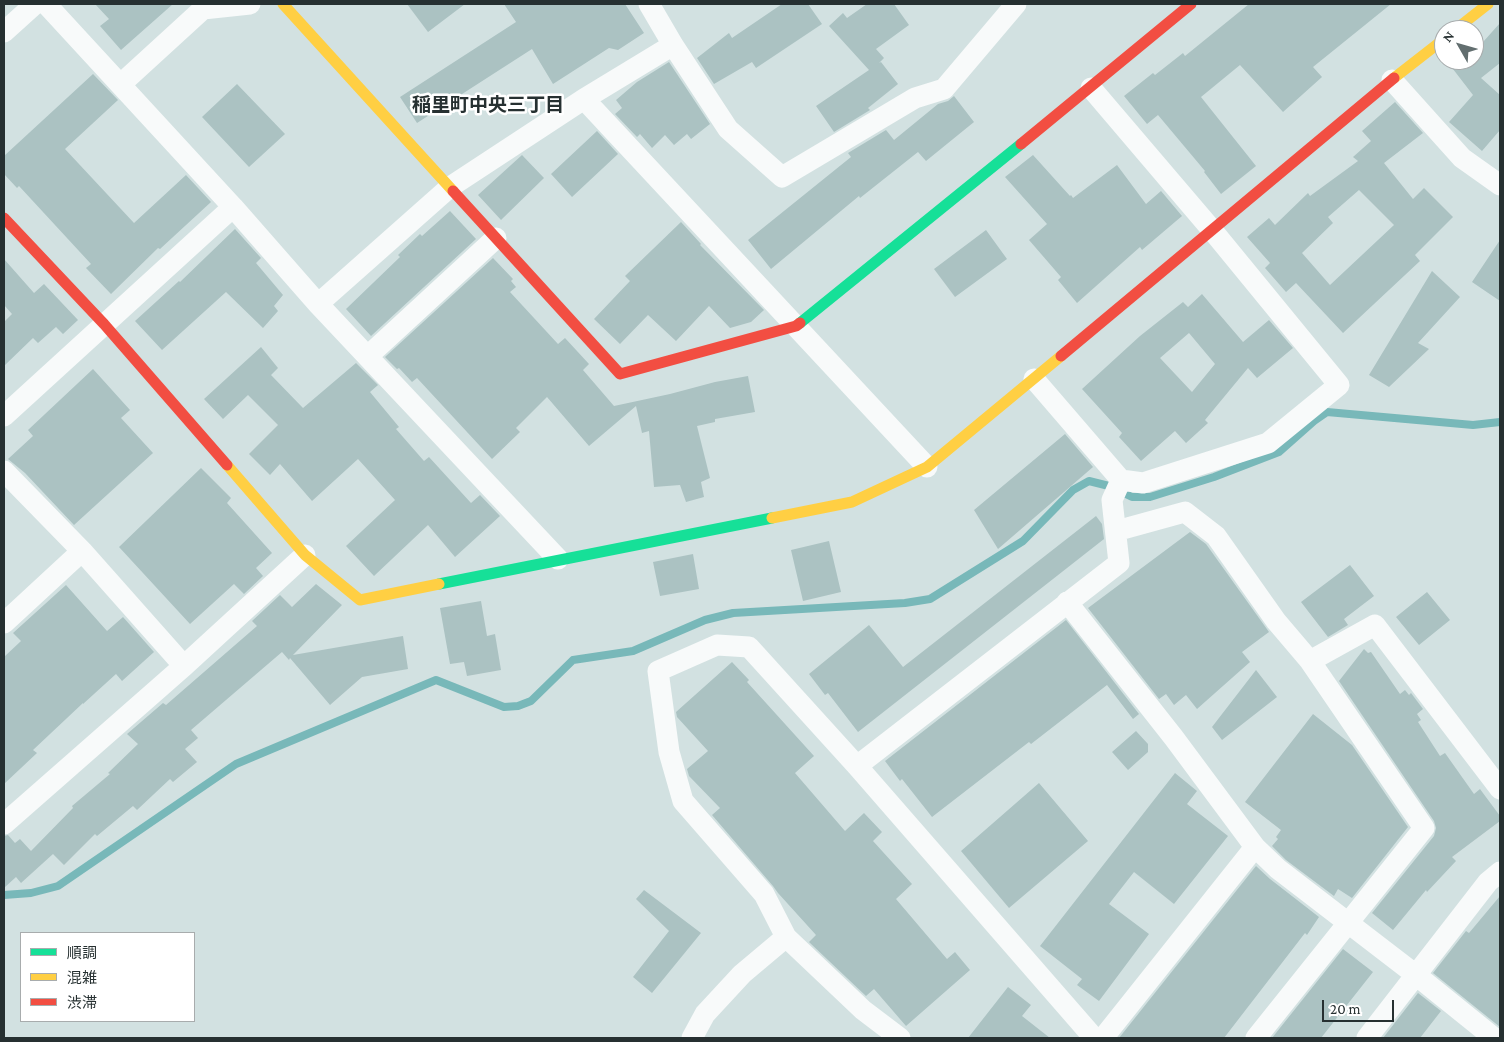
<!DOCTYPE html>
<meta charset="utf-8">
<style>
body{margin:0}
#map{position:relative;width:1504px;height:1042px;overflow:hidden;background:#d2e1e1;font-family:"Crimson Pro","Noto Sans JP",serif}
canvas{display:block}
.frame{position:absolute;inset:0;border:5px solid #263031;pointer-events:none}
.legend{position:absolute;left:20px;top:932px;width:175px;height:90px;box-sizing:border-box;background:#fff;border:1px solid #a8acad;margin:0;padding:6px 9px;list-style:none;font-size:15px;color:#263031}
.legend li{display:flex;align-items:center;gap:10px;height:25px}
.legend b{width:25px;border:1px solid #a8acad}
.north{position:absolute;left:1434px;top:20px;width:50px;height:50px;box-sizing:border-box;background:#fff;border:1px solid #a8acad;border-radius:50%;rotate:308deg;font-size:14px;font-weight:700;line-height:20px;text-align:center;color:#263031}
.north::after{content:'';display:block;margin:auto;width:18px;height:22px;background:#626e6f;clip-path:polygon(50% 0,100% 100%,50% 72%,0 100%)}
.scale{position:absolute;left:1322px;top:1000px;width:72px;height:22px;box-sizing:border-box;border:2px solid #263031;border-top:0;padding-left:6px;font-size:15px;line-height:18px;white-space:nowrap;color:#263031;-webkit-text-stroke:4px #fff;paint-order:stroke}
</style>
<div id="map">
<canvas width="1504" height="1042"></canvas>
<div class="frame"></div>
<ul class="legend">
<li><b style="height:6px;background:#16e098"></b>順調</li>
<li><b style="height:6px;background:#ffcf43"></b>混雑</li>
<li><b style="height:6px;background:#f24e42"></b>渋滞</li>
</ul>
<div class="north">N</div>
<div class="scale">20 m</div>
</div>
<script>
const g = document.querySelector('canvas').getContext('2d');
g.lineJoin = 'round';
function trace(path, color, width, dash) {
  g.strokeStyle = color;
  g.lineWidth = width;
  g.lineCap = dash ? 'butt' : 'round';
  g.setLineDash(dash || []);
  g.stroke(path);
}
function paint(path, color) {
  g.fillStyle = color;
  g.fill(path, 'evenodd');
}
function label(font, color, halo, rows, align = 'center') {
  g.font = font + ' "Crimson Pro","Noto Sans JP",serif';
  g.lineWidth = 5;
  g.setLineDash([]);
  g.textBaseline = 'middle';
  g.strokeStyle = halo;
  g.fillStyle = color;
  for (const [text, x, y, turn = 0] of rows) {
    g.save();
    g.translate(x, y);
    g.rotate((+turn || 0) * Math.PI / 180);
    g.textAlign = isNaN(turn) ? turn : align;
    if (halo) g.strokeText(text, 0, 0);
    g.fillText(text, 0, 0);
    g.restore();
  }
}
const stream = new Path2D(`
 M4 895 31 893 58 886 236 764 436 680 504 707 518 706 531 701 573 660 633 651 705 620 733 613 905 603 930 599 1023 541 1073 490 1089 481 1109 486 1132 497H1150L1214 477 1279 452 1314 421 1327 412 1473 425 1500 422`);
const building = new Path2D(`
 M95 4H173L121 50 100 26 109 19Z
 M407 4H465L428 32Z
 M504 4H625L644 33 618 50 609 48 553 84 532 49 417 123 400 97 516 22Z
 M782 4H808L822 24 756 68 752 62 714 84 697 58 729 33 732 38Z
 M867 4H894L909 25 876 49 884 58 879 63 881 62 898 84 868 108 870 110 834 132 816 106 869 70 829 26 843 13 847 18Z
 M1249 4H1391L1313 67 1322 77 1283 112 1240 65 1201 97 1256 166 1221 194 1204 172 1205 171 1158 115 1147 124 1124 96 1153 73 1155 75 1183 53 1185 56Z
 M1500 23V63L1481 78 1500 95V130L1482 151 1449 122 1473 95 1446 60H1474V50L1475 51Z
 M669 62 710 124 691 139 687 134 674 145 665 135 652 148 640 134 637 137 615 114 622 108 616 100 637 82Z
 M93 74 118 100 65 149 134 223 186 175 211 202 160 249 158 248 111 294 86 268 91 264 19 186 17 188 4 174V156Z
 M237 84 285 134 249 167 202 117Z
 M954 96 974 122 926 161 918 152 860 198 859 196 771 269 748 240 851 157 848 153 886 130 894 140 938 104 948 101Z
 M1395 102 1423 133 1384 163 1413 199 1424 188 1453 217 1415 255 1420 261 1343 333 1296 283 1286 292 1265 268 1270 263 1247 237 1269 218 1275 225 1308 193 1310 196 1358 161 1353 157 1371 141 1362 131ZM1359 190 1394 225 1330 285 1302 253 1333 223 1328 217Z
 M597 131 618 154 572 197 551 174Z
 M522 155 544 178 501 220 478 195Z
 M1033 155 1070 196 1071 195 1073 198 1117 165 1146 204 1161 191 1182 216 1142 250 1140 247 1077 303 1058 280 1061 277 1029 240 1047 224 1005 177Z
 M450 211 476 239 371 336 346 309 400 257 398 255 420 234 422 236Z
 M681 222 701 244 700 245 764 310 751 322 730 328 709 306 676 341 648 315 620 344 594 319 630 281 625 276Z
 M235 229 261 258 256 263 283 295 274 306 278 311 263 328 226 292 162 350 135 321 179 281 180 282Z
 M986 230 1007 259 955 297 934 269Z
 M1500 240V301L1472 282Z
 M493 258 513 279 511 281 516 287 510 292 558 344 565 338 589 364 583 370 614 406 670 394 715 382 748 376 755 412 715 419V422L697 426 710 478 701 482 704 497 686 502 680 485 654 487 649 431 642 433 636 406 589 446 547 397 516 428 520 432 492 459 417 378 412 382 399 368 397 369 385 357Z
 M4 259 34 293 44 284 78 320 63 334 56 327 38 343 33 338 4 366V322L12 314 4 305Z
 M1432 271 1460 297 1418 343 1429 349 1389 387 1369 375Z
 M1202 294 1243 342 1269 320 1293 348 1257 378 1248 368 1205 420 1208 423 1186 443 1175 431 1141 461 1119 437 1122 433 1082 389 1140 336 1183 302 1188 307ZM1189 333 1215 364 1192 392 1160 358Z
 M261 347 278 368 271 375 303 408 356 363 378 385 370 392 399 427 396 429 424 461 429 457 471 503 480 495 500 516 455 557 428 525 374 576 346 546 395 500 358 459 312 501 280 464 270 475 249 454 278 425 248 395 223 419 204 399Z
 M93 369 130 410 121 418 153 453 74 525 25 473 8 459 33 436 28 430Z
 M1065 434 1093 467 998 549 974 510Z
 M201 468 231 498 227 503 272 553 256 568 263 576 244 594 234 584 190 624 119 547Z
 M1096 516 1102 524 1104 539 858 732 828 693 825 695 809 674 869 625 903 667Z
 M1190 532 1206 544 1269 632 1242 652 1250 662 1197 709 1186 695 1174 705 1166 694 1159 699 1088 608Z
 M829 541 841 592 803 601 791 550Z
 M693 554 699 589 660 596 653 562Z
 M1350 565 1374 596 1344 619 1348 625 1328 637 1301 602Z
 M316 584 342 605 293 655 403 636 408 669 362 677 330 705 290 658 289 660 282 652 191 730 198 738 185 749 197 762 173 782 170 779 137 810 133 806 97 836 95 834 64 865 53 854 21 883 16 877 4 888V836L8 835 15 843 20 839 31 851 73 808 72 806 110 774 108 773 138 744 127 734 163 703 166 705 257 626 252 621 280 595 292 607Z
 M66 585 107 631 123 617 154 652 122 681 116 674 83 704V703L33 750 37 753 4 784V657L21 641 13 633Z
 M1427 592 1450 620 1419 645 1396 617Z
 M481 601 487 636 495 634 501 670 467 676 464 662 450 664 440 608Z
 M1066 620 1139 714 1133 719 1107 685 1031 744 1029 742 932 817 902 779 900 781 885 761Z
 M1364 649 1368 653 1371 652 1400 694 1405 690 1409 695 1411 693 1423 709 1417 714 1421 720 1418 722 1440 756 1445 753 1474 794 1480 789 1500 816V821L1452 857 1456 861 1427 892 1426 890 1393 930 1372 913 1434 836 1436 828 1434 821 1339 681Z
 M732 662 749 680 747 682 814 756 795 773 845 831 864 813 882 832 873 841 912 884 896 899 947 959 955 952 970 970 906 1026 874 989 866 996 809 942 816 935 778 893 773 886 712 815 720 808 689 776 687 769 708 751 677 717 676 712Z
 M1256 670 1277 697 1222 740 1212 727Z
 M1313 714 1352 745 1408 827 1352 898 1338 889 1334 896 1286 860 1272 846 1278 839 1276 837 1281 830 1245 802Z
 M1136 731 1148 744V752L1128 770 1112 752Z
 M1175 773 1197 791 1187 804 1228 836 1174 904 1134 872 1109 904 1149 934 1099 1001 1077 985 1082 979 1040 946Z
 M1039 783 1088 841 1009 908 961 851Z
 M1256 866 1270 879 1319 917 1307 935 1305 933 1224 1038H1119Z
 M644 890 701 933 652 993 633 977 669 931 636 899Z
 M1500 896V1027L1433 973 1466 931 1469 933Z
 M1343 949 1373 972 1321 1038H1272Z
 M1008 987 1031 1005 1022 1016 1050 1038H968Z
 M1418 993 1441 1011 1420 1038H1383Z`);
const street = new Path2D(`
 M46 4 233 207 318 304 558 559
 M649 4 673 45 728 129 782 177 915 98 944 89 1016 4
 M4 32 35 4
 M1392 80 1462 158 1500 185
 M121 84 203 9 250 4
 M584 99 927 467
 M318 304 450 187 584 99 673 45
 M368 356 496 238
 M1034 379 1121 480 1143 483 1268 443 1339 385 1212 230 1091 88
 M4 416 233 207
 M4 471 82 551 184 666
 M1116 531 1185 512 1216 536 1276 621 1310 661 1424 828 1256 1038
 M1067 602 1174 738 1255 847 1278 869 1416 975 1494 1038
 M4 623 82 551
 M1310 661 1375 625 1500 789
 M857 766 1119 563 1112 500 1121 480
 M4 824 184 666 305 555
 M692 1038 705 1014 742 974 786 937
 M900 1038 863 1010 786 937 764 894 683 801 669 752 658 671 717 645 749 647 857 766 1094 1038
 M1103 1038 1255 847
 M1367 1038 1488 882 1500 872`);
const fast = new Path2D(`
 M800 323 1021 144
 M439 584 772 518`);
const slow = new Path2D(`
 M283 4 453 191
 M1455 30 1488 4
 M1394 78 1444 39
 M227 465 305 555 360 600 439 584
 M772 518 852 502 927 467 1061 356`);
const jam = new Path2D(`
 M1021 144 1191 4
 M453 191 620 374 796 326 800 323
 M4 218 104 324 227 465
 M1061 356 1394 78`);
const neighbourhoodNames = [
 ["稲里町中央三丁目",488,105]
];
trace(stream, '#78b8b9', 8);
paint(building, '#abc2c2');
trace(street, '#f8fafa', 21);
trace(fast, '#16e098', 11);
trace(slow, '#ffcf43', 11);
trace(jam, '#f24e42', 11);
label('bold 19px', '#263031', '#fff', neighbourhoodNames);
</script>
